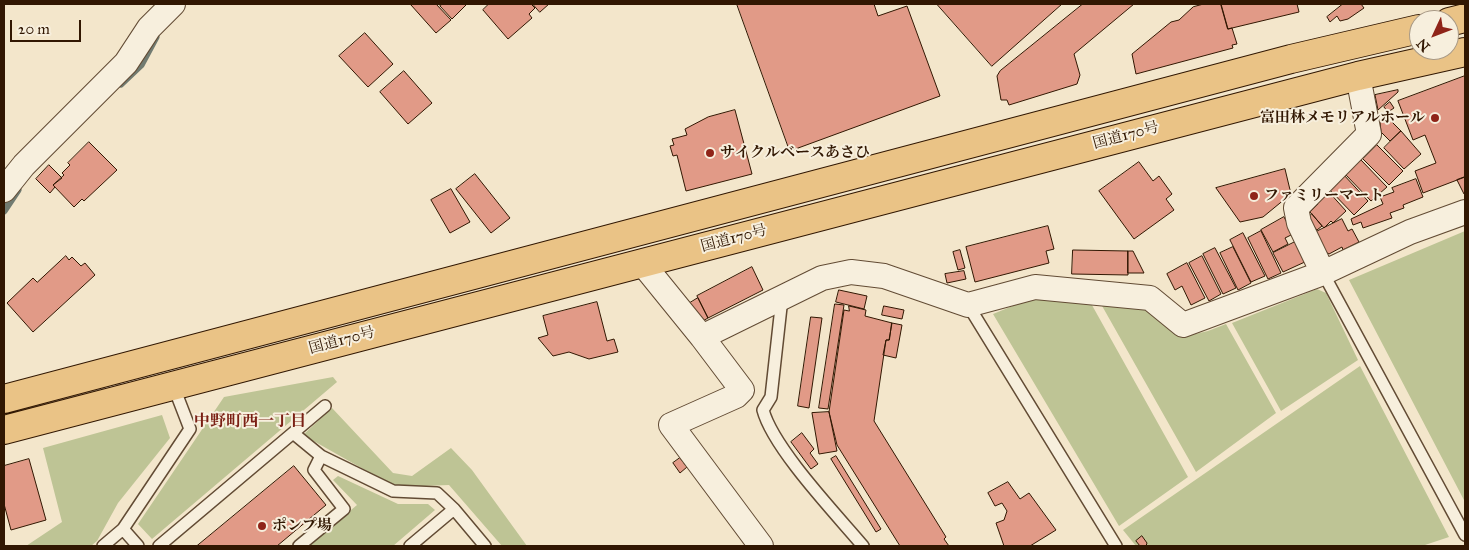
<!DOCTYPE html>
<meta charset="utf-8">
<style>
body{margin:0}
#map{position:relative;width:1469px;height:550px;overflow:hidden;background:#f3e6cb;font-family:"IM FELL Great Primer",serif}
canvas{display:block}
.frame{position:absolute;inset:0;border:5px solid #311702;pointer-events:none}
.north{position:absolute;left:1409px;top:10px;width:50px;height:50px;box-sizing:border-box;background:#f7efdd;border:1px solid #a89985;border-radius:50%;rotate:227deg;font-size:14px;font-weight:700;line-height:20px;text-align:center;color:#311702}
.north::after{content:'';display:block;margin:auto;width:18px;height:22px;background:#8f2418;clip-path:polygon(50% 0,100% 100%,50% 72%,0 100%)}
.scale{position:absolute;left:10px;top:20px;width:71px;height:22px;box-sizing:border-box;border:2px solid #311702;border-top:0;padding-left:6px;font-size:15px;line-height:18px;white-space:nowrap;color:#311702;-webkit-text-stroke:4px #f7efdd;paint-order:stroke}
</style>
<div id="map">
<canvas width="1469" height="550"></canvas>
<div class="frame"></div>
<div class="north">N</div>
<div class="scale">20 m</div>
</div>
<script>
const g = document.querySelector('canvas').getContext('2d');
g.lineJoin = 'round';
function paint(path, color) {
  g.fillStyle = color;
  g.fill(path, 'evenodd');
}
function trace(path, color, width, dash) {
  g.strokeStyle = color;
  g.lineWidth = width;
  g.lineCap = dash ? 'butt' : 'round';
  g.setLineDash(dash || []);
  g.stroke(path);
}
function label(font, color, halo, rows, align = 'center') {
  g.font = font + ' "IM FELL Great Primer","Noto Serif JP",serif';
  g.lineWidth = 4;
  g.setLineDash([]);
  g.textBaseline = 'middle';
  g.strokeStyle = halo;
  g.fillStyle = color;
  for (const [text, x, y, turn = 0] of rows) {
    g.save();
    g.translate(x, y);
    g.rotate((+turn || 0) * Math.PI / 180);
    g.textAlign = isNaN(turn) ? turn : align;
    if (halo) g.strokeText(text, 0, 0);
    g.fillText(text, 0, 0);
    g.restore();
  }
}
const green = new Path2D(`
 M1465 231V502L1349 280Z
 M1317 289 1326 293 1358 360 1281 411 1232 323Z
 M1097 297 1156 309 1182 337 1208 331 1226 324 1276 413 1196 472Z
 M1052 298H1088L1188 477 1119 526 993 314 1025 301Z
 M1360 366 1449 537 1422 546H1136L1123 530Z
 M333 377 337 382 152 539 138 524 224 397Z
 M332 408 393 473 412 476 451 448 472 470 527 546H502L449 485 395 487 303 435Z
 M162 415 170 438 118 503 97 541 91 546H26L62 522 43 448Z
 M338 476 398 504H428L435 510 393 546H308L357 505 333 480Z`);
const stream = new Path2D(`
 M121 84 141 65 156 37
 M4 211 18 190`);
const building = new Path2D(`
 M413 4H436L451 20 436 33 411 5Z
 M443 4H465L466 5 452 19 440 6Z
 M489 4H531L535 8 529 14 532 18 508 39 483 10Z
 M533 4H549L540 12Z
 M737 4H874L878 16 907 6 940 96 790 151Z
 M937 4H1062L992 66Z
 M1083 4H1134L1074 54 1080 75 1077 84 1009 105 1007 100H1001L997 76 1000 71Z
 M1204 4H1221L1228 29 1232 28 1237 44 1232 45 1233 48 1136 74 1132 54 1171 22 1179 20 1193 7Z
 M1221 4H1297L1299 12 1228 29Z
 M1343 4H1361L1364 8 1348 19 1340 21 1337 16 1330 22 1327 17Z
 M365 33 393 64 368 87 339 56Z
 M404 71 432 103 408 124 380 92Z
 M1465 76V177L1423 193 1415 171 1436 163 1425 135 1413 140 1398 101Z
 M1398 90V92L1378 110 1375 95Z
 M1390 102 1394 108 1388 112 1384 107Z
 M735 110 752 174 686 191 677 155 673 156 670 146 674 145 672 139 687 135 685 129 708 117Z
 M1386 116 1401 131 1390 141 1381 132 1380 122Z
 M1401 131 1421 154 1404 169 1384 148Z
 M89 142 117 170 84 201 82 199 74 207 53 185 64 175 62 173 70 165 68 163Z
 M1377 145 1403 171 1389 185 1363 159Z
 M1361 160 1387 187 1371 201 1345 174Z
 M1139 162 1153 181 1159 176 1172 194 1166 199 1174 210 1134 239 1099 191Z
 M49 165 62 178 53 185 55 187 50 193 36 179Z
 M1285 169 1291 194 1263 217 1240 222 1216 188Z
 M475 174 510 218 491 233 456 189Z
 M1343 174 1368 201 1354 215 1328 188Z
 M1465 177V194H1464L1457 180Z
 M1416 179 1423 197 1403 205 1404 208 1390 213 1392 218 1363 228 1361 222 1353 225 1351 219 1383 204 1380 197 1394 192 1392 188Z
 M451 189 470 222 450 233 431 200Z
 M1328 191 1346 211 1333 223 1331 221 1324 228 1310 212 1318 204 1316 202Z
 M1312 214 1322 226 1317 230 1307 219Z
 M1284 217 1293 234 1285 238 1288 244 1273 252 1261 230Z
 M1342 219 1348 231 1352 229 1359 242 1343 250 1342 247 1329 254 1324 251 1314 233Z
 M1048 226 1054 249 1046 251 1049 263 975 282 966 247Z
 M1261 231 1281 273 1268 279 1248 238Z
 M1243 233 1265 276 1251 282 1230 240Z
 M1297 241 1307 261 1283 272 1273 253Z
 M1233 247 1251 283 1238 290 1220 253Z
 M1215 248 1236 288 1223 294 1203 254Z
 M960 250 965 268 958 270 953 252Z
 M1073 250 1128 251V275L1072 274Z
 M1128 251H1133L1144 273H1128Z
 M66 256 69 260 72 257 81 266 85 263 95 275 33 332 7 303 33 278 37 282Z
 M1202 256 1221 294 1209 301 1189 263Z
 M1187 263 1205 298 1191 305 1182 286 1175 290 1167 274Z
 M752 267 763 290 708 318 697 296Z
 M964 271 966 279 947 283 945 274Z
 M839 290 867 296 864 309 836 302Z
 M698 298 708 318 701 322 685 306Z
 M597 302 607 341 614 339 618 352 589 359 569 352 553 356 538 338 548 335 543 316Z
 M835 304 844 305 828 409 819 408Z
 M849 306 866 310 865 316 892 323 889 340H886L874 421 946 537 944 539 949 546H900L837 445 829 412 844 310 849 311Z
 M884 306 904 310 902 319 882 315Z
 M811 317 822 318 809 408 798 406Z
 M892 323 902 325 896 358 883 355 886 340H889Z
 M829 412 837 451 819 454 812 413Z
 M802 433 814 449 810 453 818 464 811 469 791 442Z
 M836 456 881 529 876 532 831 459Z
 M680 458 687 467 680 473 673 463Z
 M29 459 46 520 11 530 4 504V466Z
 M294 466 326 505 277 546H197Z
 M1008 482 1020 499 1029 493 1056 530 1030 546H1004L996 523 1004 520 1007 511 1002 503 995 506 988 493Z
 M1142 536 1147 543 1146 546H1140L1136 541Z`);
const lane = new Path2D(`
 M1323 273 1465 535
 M782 298 771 397 763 410C773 448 836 514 863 546
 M968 305 1116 546
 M293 433 321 456 393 491 437 493 454 509 485 546
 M123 529 138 546
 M103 546 123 529 190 429 173 385
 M159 546 325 406
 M299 546 344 509 314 470 321 456
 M410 546 454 509`);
const street = new Path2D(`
 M4 190 24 165 126 63 149 28 173 4
 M642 263 702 337
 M1323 273 1299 223 1296 208 1369 134 1358 76
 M761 546 671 425 736 396 742 390 702 337 822 278 851 272 884 276 968 305 1035 287 1150 298 1183 325 1323 273 1410 232 1465 212`);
const highway = new Path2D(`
 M1449 22 1465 18
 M4 399 1291 59 1419 29
 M4 430 1358 76 1465 52`);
const markers = [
 [1435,118,5,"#8f2418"],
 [710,153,5,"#8f2418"],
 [1254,196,5,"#8f2418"],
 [262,526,5,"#8f2418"]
];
const poiNames = [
 ["富田林メモリアルホール",1425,118,"right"],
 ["サイクルベースあさひ",720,153],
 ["ファミリーマート",1264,196],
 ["ポンプ場",272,526]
];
const streetNames = [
 ["国道170号",1126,136,-15],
 ["国道170号",734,239,-15],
 ["国道170号",342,341,-15]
];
const neighbourhoodNames = [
 ["中野町西一丁目",250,422]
];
paint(green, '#bec495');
trace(stream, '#717b71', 7);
paint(building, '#e19a87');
trace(building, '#311702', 1);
trace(lane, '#624b34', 14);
trace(street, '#624b34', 26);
trace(highway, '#311702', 30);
trace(lane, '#f7efdd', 11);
trace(street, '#f7efdd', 24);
trace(highway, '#eac386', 28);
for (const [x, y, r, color] of markers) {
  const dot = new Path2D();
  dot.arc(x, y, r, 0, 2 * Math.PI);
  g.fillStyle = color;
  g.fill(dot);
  trace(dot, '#f7efdd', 2);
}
label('bold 15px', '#311702', '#f7efdd', poiNames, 'left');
label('15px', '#311702', '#f7efdd', streetNames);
label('bold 16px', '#7a1f14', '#f7efdd', neighbourhoodNames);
</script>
